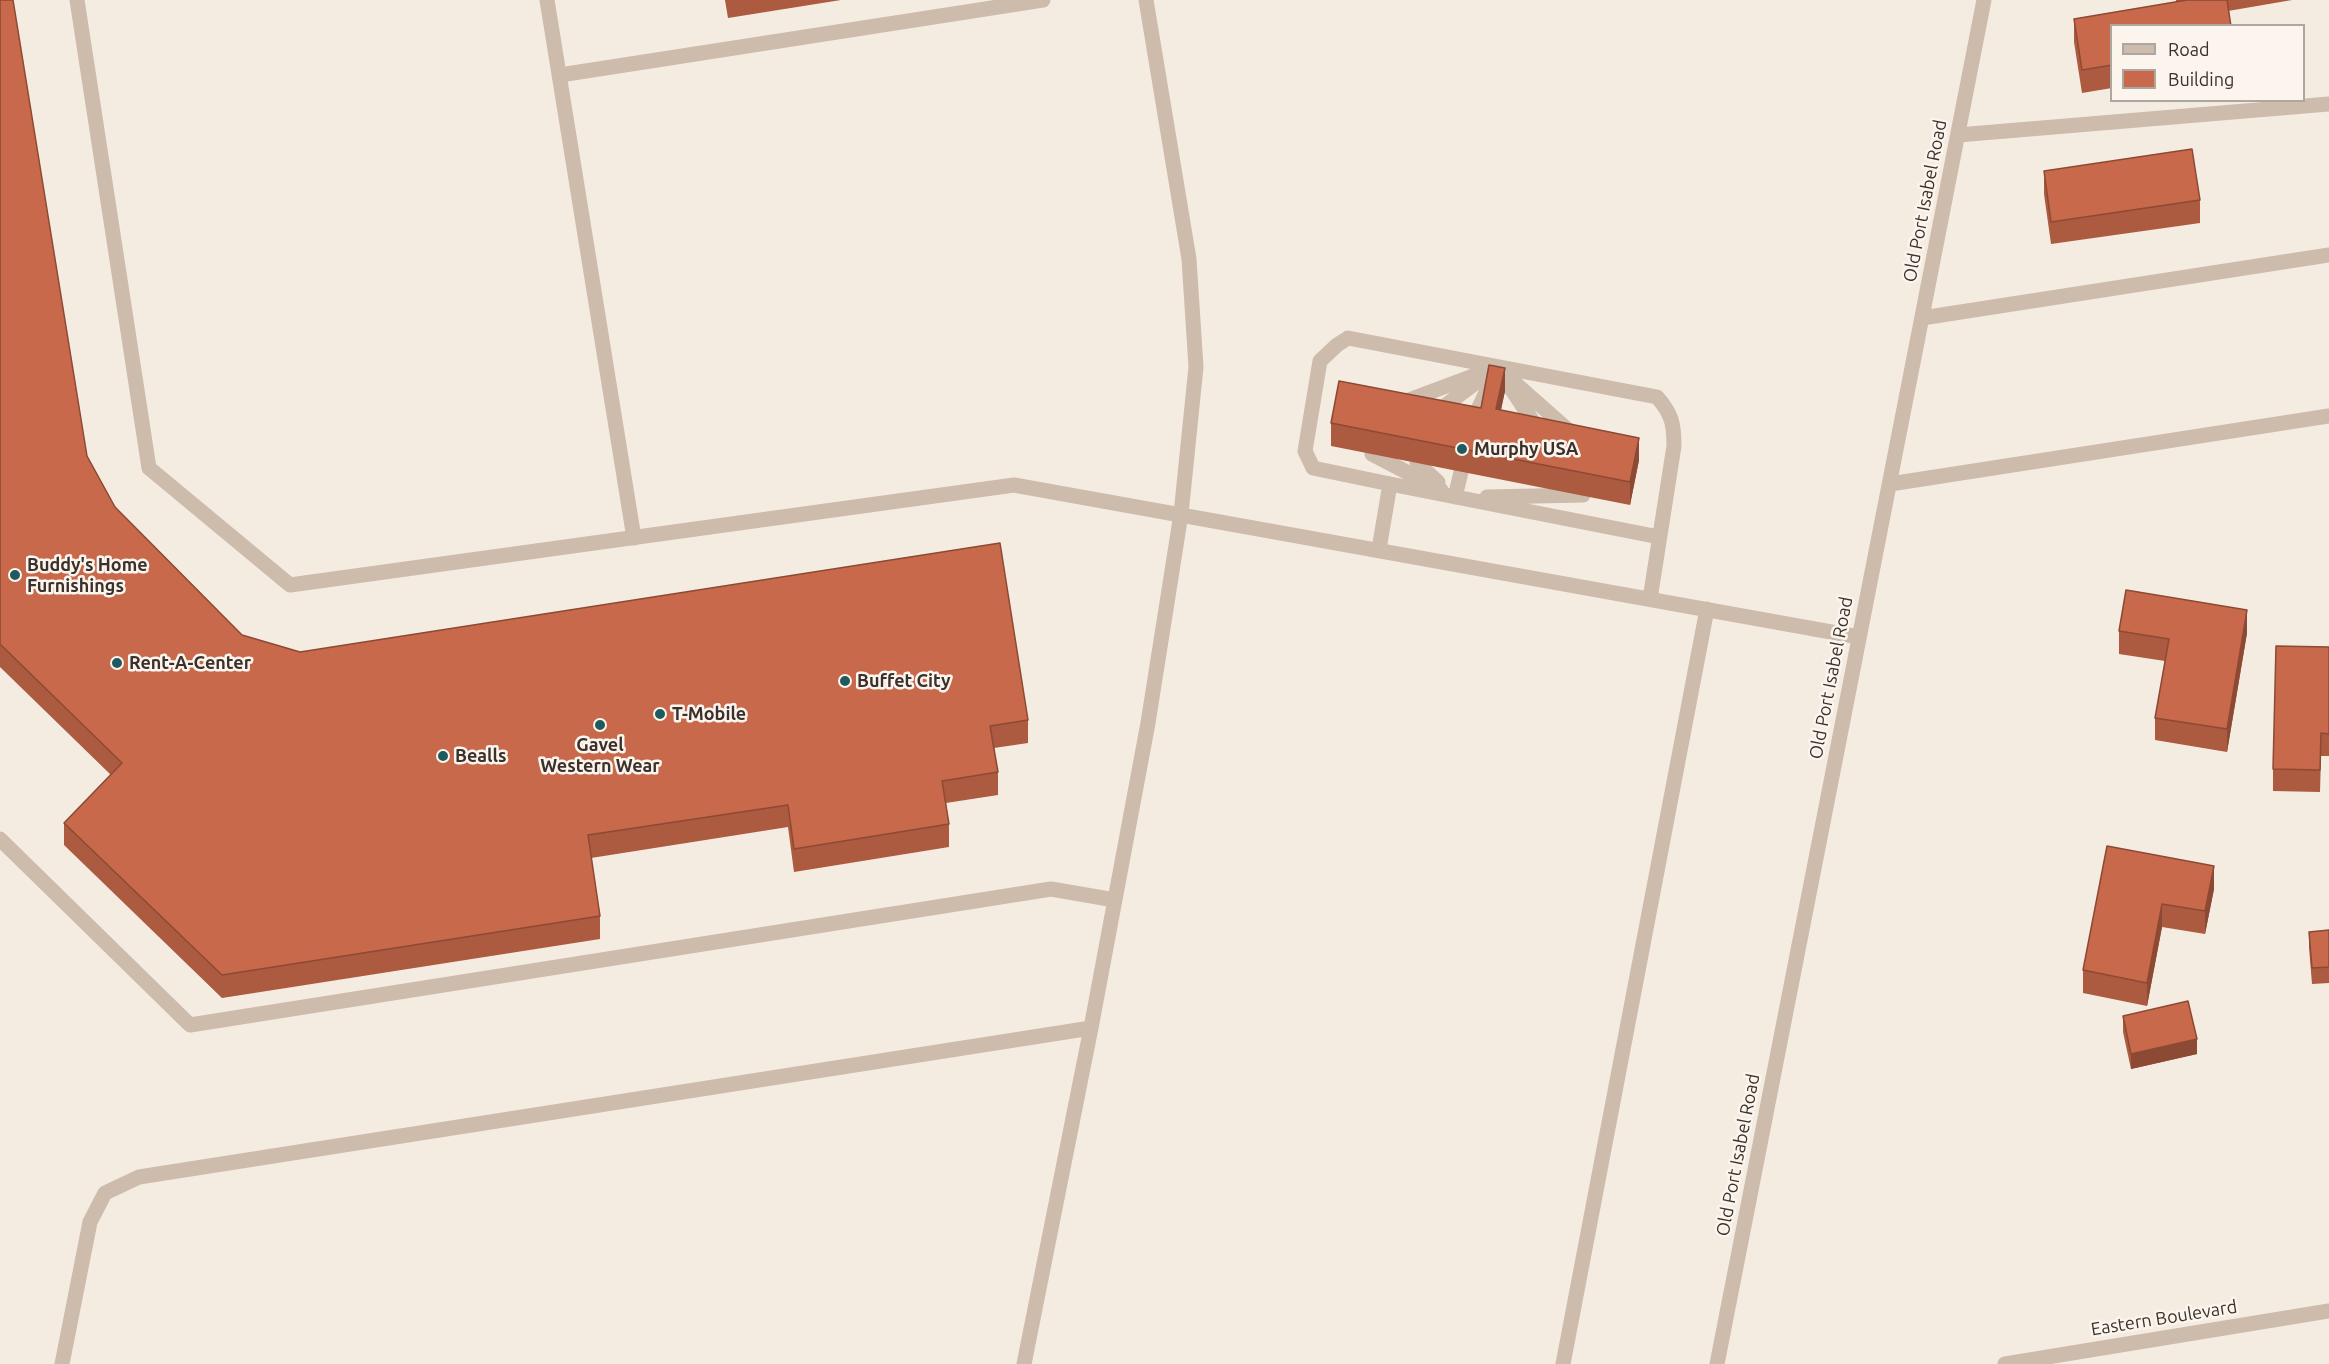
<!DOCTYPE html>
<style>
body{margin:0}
#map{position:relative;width:2329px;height:1364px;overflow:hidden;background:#f4ebe1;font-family:Ubuntu,sans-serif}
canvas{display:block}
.legend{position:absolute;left:2110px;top:24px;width:195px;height:78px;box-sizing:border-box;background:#fbf5ee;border:2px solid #aea6a0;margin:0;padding:8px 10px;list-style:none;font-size:18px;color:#3b302b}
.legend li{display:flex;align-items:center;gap:12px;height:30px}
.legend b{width:30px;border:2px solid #aea6a0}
</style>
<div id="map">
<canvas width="2329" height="1364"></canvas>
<ul class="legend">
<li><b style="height:8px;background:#cdbbac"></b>Road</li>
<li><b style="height:16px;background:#c8694b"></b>Building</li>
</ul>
</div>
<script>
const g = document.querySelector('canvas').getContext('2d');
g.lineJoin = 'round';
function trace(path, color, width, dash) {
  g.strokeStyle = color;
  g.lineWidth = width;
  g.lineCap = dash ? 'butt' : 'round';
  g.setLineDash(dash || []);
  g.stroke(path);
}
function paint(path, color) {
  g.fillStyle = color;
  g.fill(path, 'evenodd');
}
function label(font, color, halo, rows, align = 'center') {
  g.font = font + ' Ubuntu,sans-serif';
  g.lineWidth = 5;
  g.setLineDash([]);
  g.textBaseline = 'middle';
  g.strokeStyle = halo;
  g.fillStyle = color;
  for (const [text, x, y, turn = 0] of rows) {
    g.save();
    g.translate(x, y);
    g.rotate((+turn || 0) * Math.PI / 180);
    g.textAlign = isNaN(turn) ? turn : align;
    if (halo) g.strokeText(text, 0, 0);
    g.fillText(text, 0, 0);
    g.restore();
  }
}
const minor = new Path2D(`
 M77 0 149 468 290 585 1014 485 1859 637
 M547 0 634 538
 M560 75 1043 0
 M1958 135 2329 104
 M1922 318 2329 255
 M1498 368 1575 436
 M1508 384 1540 432
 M1401 403 1497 367
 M1434 414 1482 378
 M1471 425 1491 381
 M1372 454 1441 490
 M1417 463 1438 482
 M1390 484 1659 537
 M1890 484 2329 416
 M1455 497 1461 472
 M1487 497 1583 495
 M1379 549 1390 484 1313 468 1305 451 1320 361 1337 345 1348 338 1657 397C1672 414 1674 424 1674 446L1650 599
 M0 839 190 1025 1051 889 1115 900
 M62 1364 90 1222 105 1193 139 1177 1091 1028
 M1024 1364 1091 1028 1148 723 1181 514 1196 367 1189 259 1146 0
 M1563 1364 1707 609
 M1717 1364 1984 0
 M2005 1364 2329 1311`);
const wall = new Path2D(`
 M0 0 87 456 115 507 242 635 300 652 1028 720V743L994 748 998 772V795L946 803 949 824V847L794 872 788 827 591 858 600 916V939L222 998 64 845V823L111 775 0 667Z
 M725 0H841L728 18Z
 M2176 0H2292L2228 11 2112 26V88L2082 93 2074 42V19L2176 2Z
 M2044 171 2200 200V223L2051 244 2044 194Z
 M1505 391 1501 410 1639 460 1630 505 1331 446V423L1481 408Z
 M2119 631 2247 633 2227 752 2155 740V718L2165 661 2119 654Z
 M2329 647V756H2321L2320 792 2273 791V769Z
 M2107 846 2214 889 2205 934 2162 927 2147 1006 2083 993V970Z
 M2329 930V983L2312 984 2309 947V932Z
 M2123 1016 2197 1054 2131 1069 2123 1032Z`);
const shadedWall = new Path2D(`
 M1505 368V391L1496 432V409Z
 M1639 438V460L1630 505V482Z
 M2247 610V633L2227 752V729Z
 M2214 866V889L2205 934V911Z
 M2162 904V927L2147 1006V983Z
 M2197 1039V1054L2131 1069V1054Z`);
const building = new Path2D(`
 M0 0H13L87 456 115 507 242 635 300 652 1000 543 1028 720 990 726 998 772 942 781 949 824 794 849 788 805 588 835 600 916 222 975 64 823 122 763 0 644Z
 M2187 0H2227L2231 26H2112V65L2082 70 2074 19Z
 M2192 149 2200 200 2051 222 2044 171Z
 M1489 365 1505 368 1496 409 1639 438 1630 482 1331 423 1339 381 1481 408Z
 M2126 590 2247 610 2227 729 2155 718 2169 639 2119 631Z
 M2276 646 2329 647V734L2321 733 2320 770 2273 769Z
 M2107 846 2214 866 2205 911 2162 904 2147 983 2083 970Z
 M2329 930V967L2312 968 2309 932Z
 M2188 1001 2197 1039 2131 1054 2123 1016Z`);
const markers = [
 [1462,449,6,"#1f5a5e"],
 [15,575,6,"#1f5a5e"],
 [117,663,6,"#1f5a5e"],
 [845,681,6,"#1f5a5e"],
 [660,714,6,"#1f5a5e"],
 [600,725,6,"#1f5a5e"],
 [443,756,6,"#1f5a5e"]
];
const streetNames = [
 ["Old Port Isabel Road",1925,201,-79],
 ["Old Port Isabel Road",1831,678,-79],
 ["Old Port Isabel Road",1738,1155,-79],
 ["Eastern Boulevard",2164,1318,-9]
];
const poiNames = [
 ["Murphy USA",1474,449],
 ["Buddy's Home",27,565],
 ["Furnishings",27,586],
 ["Rent-A-Center",129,663],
 ["Buffet City",857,681],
 ["T-Mobile",672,714],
 ["Gavel",600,745,"center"],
 ["Western Wear",600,766,"center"],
 ["Bealls",455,756]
];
trace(minor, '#cdbbac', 15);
paint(wall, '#ac5a40');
paint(shadedWall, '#8c4a34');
paint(building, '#c8694b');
trace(building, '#8c4a34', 1.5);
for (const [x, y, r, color] of markers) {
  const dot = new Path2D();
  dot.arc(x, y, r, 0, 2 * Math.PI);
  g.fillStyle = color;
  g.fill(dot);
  trace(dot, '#fbf5ee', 2);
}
label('18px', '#3b302b', '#fbf5ee', streetNames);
label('bold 18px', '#3b302b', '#fbf5ee', poiNames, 'left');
</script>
